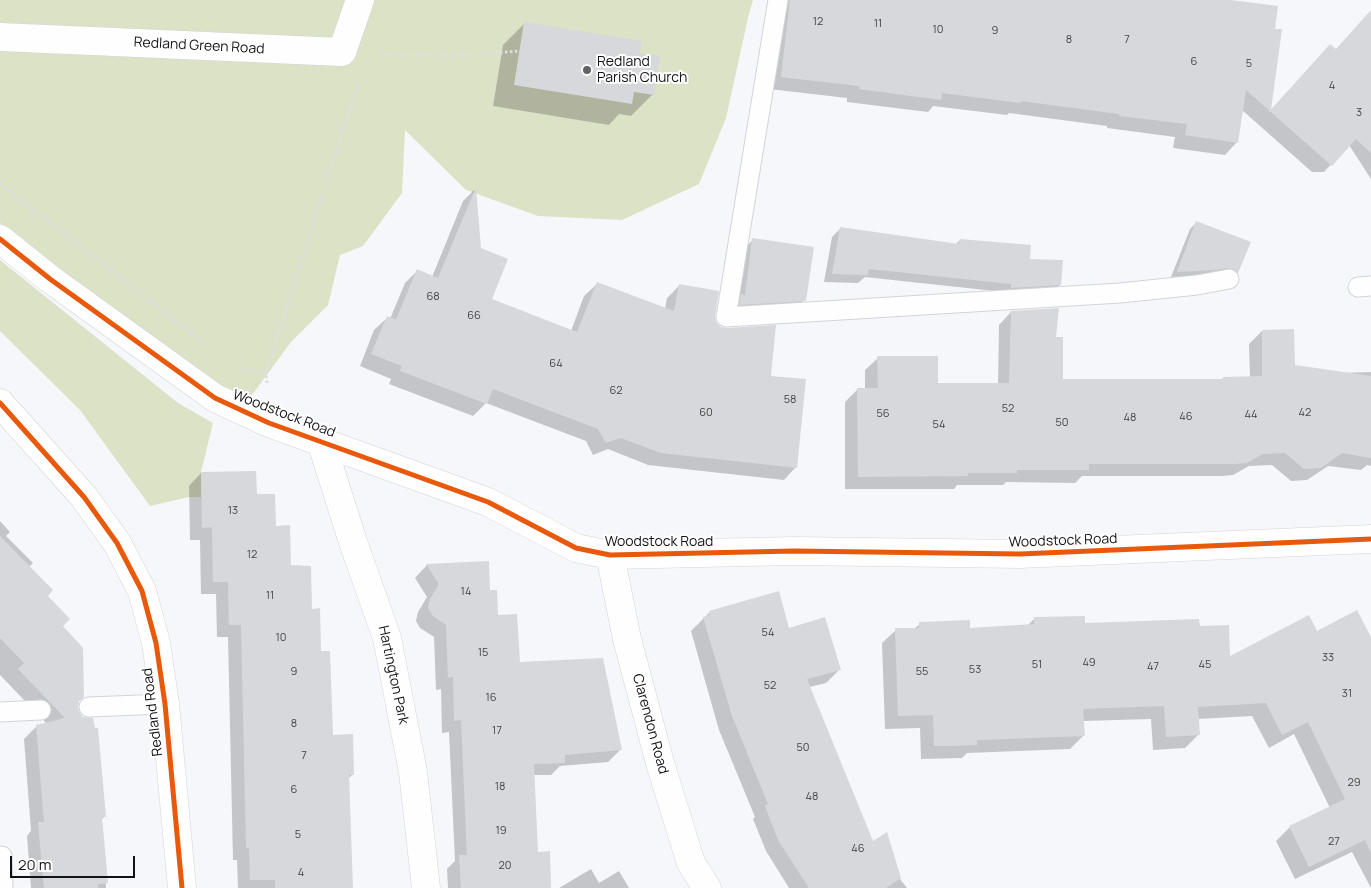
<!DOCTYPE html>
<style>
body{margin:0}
#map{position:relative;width:1371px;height:888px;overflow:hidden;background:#f6f7fb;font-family:Manrope,sans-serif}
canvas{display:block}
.scale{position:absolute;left:10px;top:856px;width:125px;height:22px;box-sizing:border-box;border:2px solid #111215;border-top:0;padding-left:6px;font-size:15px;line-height:18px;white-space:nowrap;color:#111215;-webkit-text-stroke:4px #fff;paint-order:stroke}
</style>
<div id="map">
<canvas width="1371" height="888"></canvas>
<div class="scale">20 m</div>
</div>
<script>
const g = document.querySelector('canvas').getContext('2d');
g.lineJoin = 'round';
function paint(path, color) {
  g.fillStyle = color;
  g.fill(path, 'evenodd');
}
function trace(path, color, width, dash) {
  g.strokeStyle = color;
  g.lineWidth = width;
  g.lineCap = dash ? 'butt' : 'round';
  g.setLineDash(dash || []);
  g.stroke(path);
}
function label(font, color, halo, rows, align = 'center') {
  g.font = font + ' Manrope,sans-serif';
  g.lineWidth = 4;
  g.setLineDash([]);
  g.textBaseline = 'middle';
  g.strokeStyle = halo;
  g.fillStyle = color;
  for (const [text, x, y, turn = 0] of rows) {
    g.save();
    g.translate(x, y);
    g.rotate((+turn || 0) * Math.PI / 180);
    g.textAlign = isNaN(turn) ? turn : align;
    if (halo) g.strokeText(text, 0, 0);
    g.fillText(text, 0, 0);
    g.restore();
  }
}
const green = new Path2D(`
 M0 0H753L748 18 726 118 699 184 622 220 538 216 466 190 405 130 402 193 363 246 340 255 328 305 291 342 249 399 228 391 31 249 0 223Z
 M0 260 178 403 213 423 201 472V497H189L150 506 80 410 0 331Z`);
const shadow = new Path2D(`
 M780 0H1221L1273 30 1280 31 1269 112 1318 58 1371 34V179L1349 145 1324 172H1312L1242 110 1237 142 1225 155 1173 148 1175 137 1107 128V126L1009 113 1007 115 933 106 928 112 847 102V98L769 89Z
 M525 23 639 54 653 94 631 116 619 114 609 125 493 106 503 45Z
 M474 190 480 249 490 300 571 331 584 296 597 284 665 309 667 298 680 285 714 316V322L770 377 796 467 784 480 648 465 608 449 593 455 586 441 486 403 473 416 389 384 391 379 360 366 374 330 387 318 390 319 405 283 417 271 432 277 463 201Z
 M1196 223 1249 243 1237 273 1231 279 1207 276 1171 277 1190 229Z
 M840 229 955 245 960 240 1028 260 1060 285 1051 293 1004 292 865 277 858 283 824 282 832 237Z
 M753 240 804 300 794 311 730 315 742 250Z
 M1011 312 1055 339 1061 380H1221L1223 378 1250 377 1249 344 1262 331 1294 366 1342 373 1371 372V466L1367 465 1361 470 1328 466 1307 480 1291 481 1272 465 1249 466 1233 475 1222 476H1082L1075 483 1006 482 1003 485H957L954 489H845V402L858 389H865V370L878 358 937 384 998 385 999 325Z
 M201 473 255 496 275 527 290 567 311 611 320 652 331 736 353 774 348 779 351 888H238L237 860H233L228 637H217L216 594H201L200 540H190L189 486Z
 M0 521 10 532 6 536 33 563 29 567 61 626 78 701 77 708 105 816 101 820 106 888H31L27 836 31 831 24 739 37 726 47 724 0 675Z
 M488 562 489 591 497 616 519 663 621 749 608 762 560 766 551 775H534L537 853 549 888H448L447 869 455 861 449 732 442 733 441 689 436 690 434 637 420 628 416 621 418 612 427 597 415 578 427 565Z
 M710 612 788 629 839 670 826 683 809 687 872 843 907 888H789L766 851 753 819 755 817 719 730 691 631Z
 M1034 619 1084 624 1198 627 1229 658 1317 633 1371 640V888L1352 852 1295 879 1276 841 1290 827 1330 808 1294 734 1269 748 1252 716 1198 719V735L1185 748 1153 750 1151 719 1083 721 1084 735 1070 749 967 753 962 758 921 759 920 728 885 729 882 643 896 630 914 629 920 624 969 629 1027 626Z
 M591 869 599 883 619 871 629 888H559Z`);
const building = new Path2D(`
 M790 0H1231L1278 6 1275 29H1282L1271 110 1330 44 1336 49 1371 10V153L1356 139 1332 166 1246 90 1238 143 1185 135 1187 124 1119 116V114L1021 101V103L942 93 941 100 859 89V86L781 77Z
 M524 22 642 41 640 53 660 56 654 95 634 92 632 104 514 85Z
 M476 187 481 248 508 259 492 299 577 332 597 282 674 311 679 284 719 291 715 316 716 322 721 327 727 328 776 325 771 376 806 379 797 468 661 453 621 438 606 443 598 429 493 389 487 404 400 371 402 366 371 354 387 316 396 320 417 269 438 278Z
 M1196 221 1251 242 1238 273 1233 269 1227 268 1214 270 1177 272Z
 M840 227 959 244 960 239 1031 245 1030 259 1063 260 1061 285 1011 288V284L869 269 868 275 832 274Z
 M752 238 814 247 806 301 739 305 741 294 745 295Z
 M1059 308 1056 337H1063V379H1223V377L1262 376V330L1294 329 1295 365 1371 376V458L1342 453 1321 468 1304 469 1285 453 1263 454 1247 463 1235 464H1089V470H1017V473H968V476L858 477 857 388H878L877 356H938V383H1009L1011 311Z
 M256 471 257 494H275L276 526 290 525 291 565 311 566 312 609 320 608 321 651H330L333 735 353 734 354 775H349L353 888H275V880H250L249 848H246L241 625H229L228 582H213L212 527 202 528 201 472Z
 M0 536 53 590 48 596 70 619 63 626 83 648 84 697 79 701 78 708 80 713 83 717 93 718 95 728H98L106 817H102L108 883 98 884V888H44L38 822H44L36 725 65 718 18 669 24 663 0 638Z
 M489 561 490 590H497L498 615 517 614 520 662 603 658 622 750 565 755V763L534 764 538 852 550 851 551 888H461L459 855H467L461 720 454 721 453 677 448 678 446 625 433 616 428 608 430 599 439 584 426 564Z
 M779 591 789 628 825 617 841 670 807 679 873 841 887 832 901 878 886 888H809L778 840 765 806 768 804 732 716 703 617 710 615 709 611Z
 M1357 610 1371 637V853L1365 840 1309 867 1289 826 1345 799 1308 722 1282 735 1266 703 1198 707 1200 735 1166 737 1164 706 1083 709 1085 736 977 740V745L950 746H934L933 715 898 716 895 628H919V622L970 620V628L1034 624V617L1085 616V623L1199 619 1200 626 1229 625 1230 656 1309 615 1317 631Z`);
const path = new Path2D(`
 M380 54 465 55 520 51
 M0 184 203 342
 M243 369 266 373
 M267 383 266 373 358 84`);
const lane = new Path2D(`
 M778 0 726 317 1120 293 1197 285 1229 279
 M1358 287 1371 286
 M89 707 165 704
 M0 712 41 710
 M2 856 3 888`);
const street = new Path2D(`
 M0 37 342 52 360 0
 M0 239 50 279 215 398 269 423 488 502 576 548 610 555 794 551 1020 554 1371 539
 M321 441 353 542 387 638 413 772 426 888
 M610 555 627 639 660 763 691 863 707 888`);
const secondary = new Path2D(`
 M0 403 84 497 117 543 142 591 156 643 165 704 182 888`);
const cycleway = new Path2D(`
 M0 239 50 279 215 398 269 423 488 502 576 548 610 555 794 551 1020 554 1371 539
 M0 403 84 497 117 543 142 591 156 643 165 704 182 888`);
const markers = [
 [587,70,5,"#616266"]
];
const numberNames = [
 ["12",818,22],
 ["11",878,24],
 ["10",938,30],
 ["9",995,31],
 ["8",1069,40],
 ["7",1127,40],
 ["6",1194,62],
 ["5",1249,64],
 ["4",1332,86],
 ["3",1359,113],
 ["68",433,297],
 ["66",474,316],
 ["64",556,364],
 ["62",616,391],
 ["58",790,400],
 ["52",1008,409],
 ["60",706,413],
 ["42",1305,413],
 ["56",883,414],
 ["44",1251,415],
 ["46",1186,417],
 ["48",1130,418],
 ["50",1062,423],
 ["54",939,425],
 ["13",233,511],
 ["12",252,555],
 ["14",466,592],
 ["11",270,596],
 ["54",768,633],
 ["10",281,638],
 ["15",483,653],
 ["33",1328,658],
 ["49",1089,663],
 ["51",1037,665],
 ["45",1205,665],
 ["47",1153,667],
 ["53",975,670],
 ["9",294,672],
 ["55",922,672],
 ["52",770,686],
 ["31",1347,694],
 ["16",491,698],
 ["8",294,724],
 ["17",497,731],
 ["50",803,748],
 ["7",304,756],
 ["29",1354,783],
 ["18",500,787],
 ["6",294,790],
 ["48",812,797],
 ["19",501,831],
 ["5",298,835],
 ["27",1334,842],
 ["46",858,849],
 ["20",505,866],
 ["4",301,873]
];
const streetNames = [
 ["Redland Green Road",199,46,3],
 ["Woodstock Road",284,414,21],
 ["Woodstock Road",1063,541,-2],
 ["Woodstock Road",659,542],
 ["Hartington Park",393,675,78],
 ["Redland Road",153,712,-97],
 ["Clarendon Road",650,724,75]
];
const poiNames = [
 ["Redland",597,62],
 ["Parish Church",597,78]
];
paint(green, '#dce2c6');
paint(shadow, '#0003');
paint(building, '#d7d8db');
trace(lane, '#d3d4d8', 21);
trace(street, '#d3d4d8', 29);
trace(secondary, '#d3d4d8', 29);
trace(path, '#dedfe1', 3, [2.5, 2.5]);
trace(lane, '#fefefe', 19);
trace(street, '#fefefe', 28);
trace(secondary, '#fefefe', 28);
trace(cycleway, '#e8590c', 5);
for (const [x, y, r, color] of markers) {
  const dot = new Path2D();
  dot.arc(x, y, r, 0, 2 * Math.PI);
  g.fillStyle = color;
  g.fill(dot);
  trace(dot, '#fff', 2);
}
label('11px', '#424446', null, numberNames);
label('14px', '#111215', '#fff', streetNames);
label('14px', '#111215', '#fff', poiNames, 'left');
</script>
